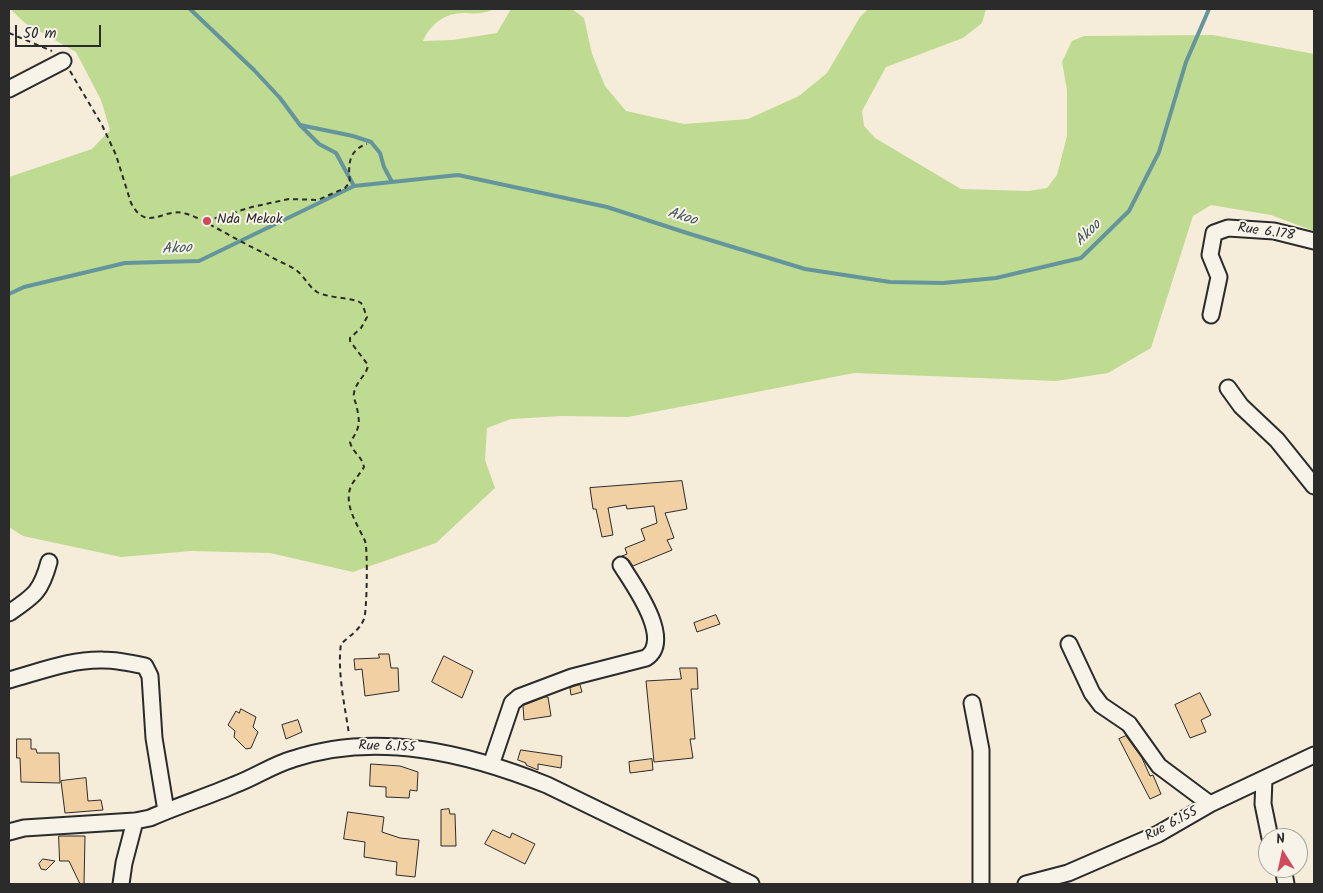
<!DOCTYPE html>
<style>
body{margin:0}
#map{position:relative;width:1323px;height:893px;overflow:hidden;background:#f6ecda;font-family:Kalam,sans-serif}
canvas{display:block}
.frame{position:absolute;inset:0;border:10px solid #2b2b2b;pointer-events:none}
.north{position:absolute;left:1258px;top:828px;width:50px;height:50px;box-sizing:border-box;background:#f7f3e8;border:1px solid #a5a39c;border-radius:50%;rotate:350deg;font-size:14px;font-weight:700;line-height:20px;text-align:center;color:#2b2b2b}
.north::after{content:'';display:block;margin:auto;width:18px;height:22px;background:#d1495b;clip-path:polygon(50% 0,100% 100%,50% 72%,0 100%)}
.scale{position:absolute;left:15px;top:25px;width:86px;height:22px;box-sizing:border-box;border:2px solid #2b2b2b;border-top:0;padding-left:6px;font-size:15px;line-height:18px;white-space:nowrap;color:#2b2b2b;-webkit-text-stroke:4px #f7f3e8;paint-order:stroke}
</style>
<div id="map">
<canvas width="1323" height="893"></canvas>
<div class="frame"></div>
<div class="north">N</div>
<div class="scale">50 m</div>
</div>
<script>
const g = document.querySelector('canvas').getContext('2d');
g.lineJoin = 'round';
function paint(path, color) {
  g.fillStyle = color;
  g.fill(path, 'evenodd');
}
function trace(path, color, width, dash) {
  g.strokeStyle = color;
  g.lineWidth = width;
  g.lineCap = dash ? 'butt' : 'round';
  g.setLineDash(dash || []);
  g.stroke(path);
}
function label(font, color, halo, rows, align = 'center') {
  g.font = font + ' Kalam,sans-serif';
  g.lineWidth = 4;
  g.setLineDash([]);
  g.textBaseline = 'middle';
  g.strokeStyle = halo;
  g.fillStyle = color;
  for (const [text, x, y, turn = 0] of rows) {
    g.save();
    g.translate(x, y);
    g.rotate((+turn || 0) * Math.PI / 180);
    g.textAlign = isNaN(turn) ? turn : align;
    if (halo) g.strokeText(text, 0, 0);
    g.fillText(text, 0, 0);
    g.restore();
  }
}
const green = new Path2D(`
 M10 9H494C476 17 471 11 455 14 440 16 428 29 423 41L453 40 497 33 511 9H572L584 18 592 54 605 86 626 111 684 124 748 119 799 96 827 73 860 17 868 9H986L982 23 963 38 886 67 862 111 864 126 875 138 961 189 1029 191 1047 188 1057 175 1067 136V90L1062 62 1072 41 1084 36 1213 35 1314 54V231L1271 215 1211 205 1193 216 1151 348 1108 373 1056 381 854 373 628 417 563 416 511 419 487 428 485 460 495 488 436 543 353 572 270 553 191 551 121 557 23 536 9 527V177L92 149 110 130 101 100 76 52 25 23Z`);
const stream = new Path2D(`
 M190 9 254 70 280 98 300 125 353 136 371 142 380 153 384 167 392 182
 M300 125 319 144 336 153 354 186
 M9 294 24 287 125 263 199 261 354 186 458 175 607 207 687 233 805 269 890 282 943 283 996 278 1081 258 1129 211 1159 152 1186 62 1209 9`);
const building = new Path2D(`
 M682 481 687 509 665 513 674 538 667 540 672 550 633 566 629 560 622 556 627 554 625 548 645 540 641 529 657 523 654 506 627 509 626 505 608 508 613 535 602 537 596 509H593L590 488Z
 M716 615 720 624 697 632 694 623Z
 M379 654H389L391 668H398L399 691 365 696 362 669 355 670 354 659 379 658Z
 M444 656 473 671 462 698 432 682Z
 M680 668H697L698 689H691L695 739H690L693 758 654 762 646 681 681 679Z
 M580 685 582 692 571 695 570 688Z
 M1200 693 1211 715 1201 720 1206 732 1190 738 1175 705Z
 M545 697H548L551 716 524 720 523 706Z
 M241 709 256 717 253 727 258 732 251 748 246 749 234 737 235 731 228 725 236 711 239 713Z
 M298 720 302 732 286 739 282 725Z
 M1126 736 1142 758 1150 776 1153 775 1161 794 1150 799 1119 739Z
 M17 739H31V749H36L37 753H59L60 783 21 782 20 758H17Z
 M521 750 562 756 561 768 538 764V770L526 765V763L518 760Z
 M652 759 653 770 630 773 629 762Z
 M371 764 400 766 418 772 417 791 410 790 409 798 386 797V787L370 786Z
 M86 778 88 801 101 800 103 810 65 813 61 781Z
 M449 809 450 814H455L456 846H441V810Z
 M348 812 384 817 382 832 400 838 419 840 415 877 396 875 397 862 364 857 365 842 344 839Z
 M493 830 510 838 512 833 535 844 525 864 485 844Z
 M59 836H85L84 884H80L69 861H60Z
 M43 859 55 861 46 870 41 869 39 864Z`);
const path = new Path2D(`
 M9 33 52 51
 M70 71 102 125 116 155 131 203C147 233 162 208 184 213 198 217 210 225 222 231 236 239 251 247 266 254 275 260 287 264 296 270 304 276 308 286 317 292 327 298 356 298 361 303 364 307 365 313 367 317L361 328 350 338V341L368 365C367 375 356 381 354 393 353 396 355 401 356 404 360 421 361 427 350 442 353 454 361 454 364 467 360 474 354 480 351 486 343 505 358 525 365 541 368 548 367 612 364 619 359 631 350 635 341 644 337 671 345 707 349 734
 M206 221 252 207 289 199 318 200 345 188 350 182C348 166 348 150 367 144`);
const minor = new Path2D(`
 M9 89 63 61
 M1211 315 1219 277 1210 255 1214 233 1228 228 1274 231 1314 241
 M1228 388 1241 406 1277 440 1314 486
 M9 613C34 596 41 592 49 562
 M1069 644 1092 693 1101 705 1129 724 1159 766 1210 804
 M9 680C39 672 71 659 103 660 117 660 131 663 145 666L150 676 154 738 166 811
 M972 703 981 750V884
 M491 765 512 703 519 697 572 677 646 658C674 640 633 584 621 565
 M1264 779 1263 804 1270 838
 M9 832 24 828 135 821 150 818C177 806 206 797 234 785 254 778 272 765 293 759 377 731 467 753 547 785L751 884
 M1283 868 1286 884
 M121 884 124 863 135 821
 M1026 884 1068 873 1158 834 1210 804 1314 755`);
const markers = [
 [207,221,5,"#d1495b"]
];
const poiNames = [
 ["Nda Mekok",217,221]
];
const streetNames = [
 ["Rue 6.178",1266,233,8],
 ["Rue 6.155",387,748,2],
 ["Rue 6.155",1172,825,-28]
];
const waterNames = [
 ["Akoo",682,218,17],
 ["Akoo",1089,234,-45],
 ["Akoo",177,250,-3]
];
paint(green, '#bfda91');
trace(stream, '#65959c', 4);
paint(building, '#f1d0a3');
trace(building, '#2b2b2b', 1);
trace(minor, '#2b2b2b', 19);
trace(path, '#2b2b2b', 2, [5, 4]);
trace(minor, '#f7f3e8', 15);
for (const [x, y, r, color] of markers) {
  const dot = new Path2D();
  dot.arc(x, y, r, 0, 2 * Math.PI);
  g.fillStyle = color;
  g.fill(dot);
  trace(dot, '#f7f3e8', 2);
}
label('14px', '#2b2b2b', '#f7f3e8', poiNames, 'left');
label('14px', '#2b2b2b', '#f7f3e8', streetNames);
label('italic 15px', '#43575a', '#f7f3e8', waterNames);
</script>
